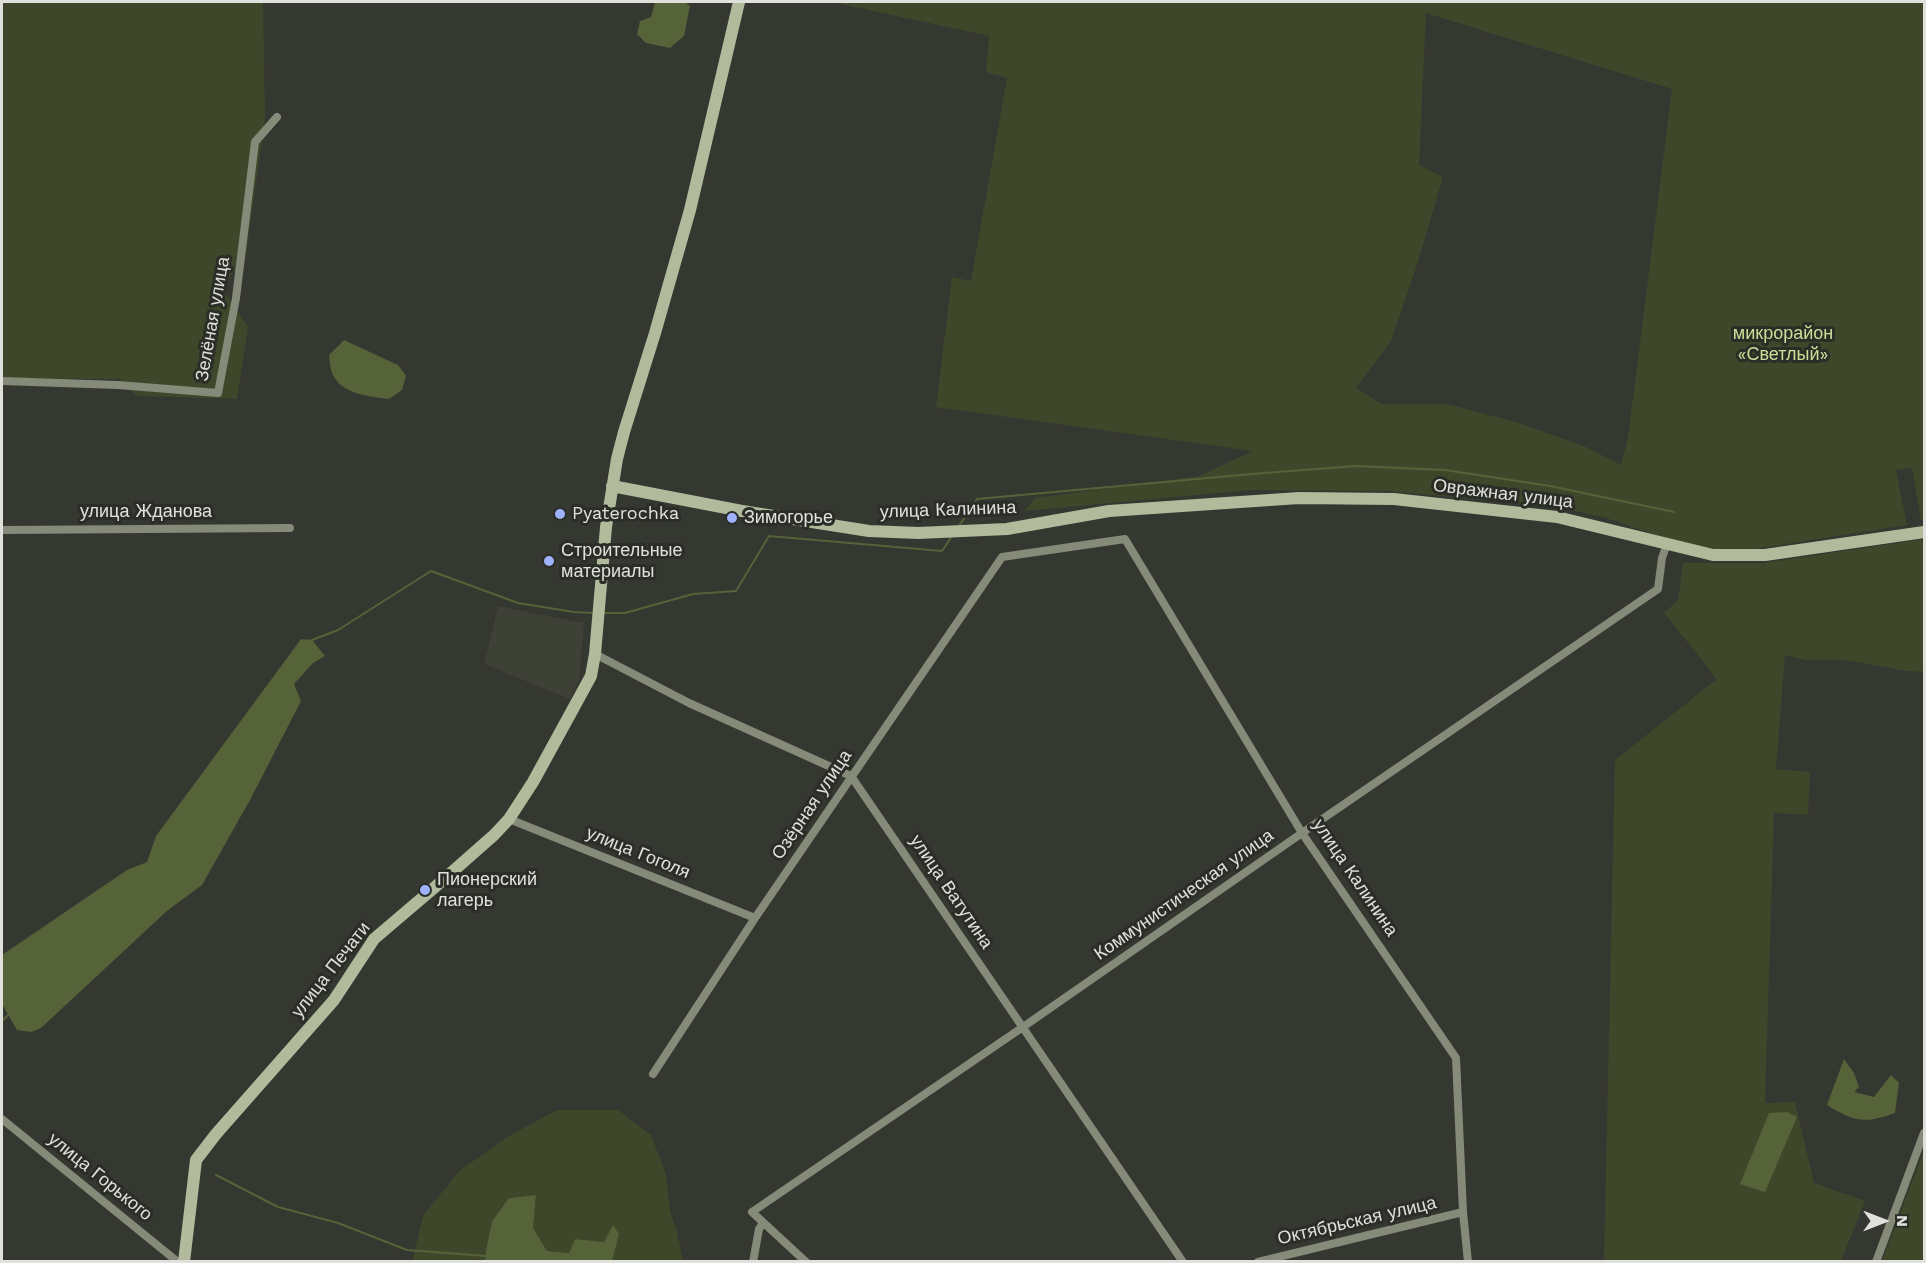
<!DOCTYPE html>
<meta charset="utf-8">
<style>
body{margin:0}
#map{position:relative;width:1926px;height:1263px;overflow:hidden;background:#353731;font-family:"Work Sans",sans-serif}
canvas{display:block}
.frame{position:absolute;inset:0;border:3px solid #e0e1dd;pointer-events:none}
.north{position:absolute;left:1854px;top:1191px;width:60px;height:60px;-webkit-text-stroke:4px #2b2d27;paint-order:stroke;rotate:90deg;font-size:16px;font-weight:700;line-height:24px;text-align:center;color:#e0e1dd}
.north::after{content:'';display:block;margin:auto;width:21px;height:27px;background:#e0e1dd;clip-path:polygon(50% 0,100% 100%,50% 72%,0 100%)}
</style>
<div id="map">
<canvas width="1926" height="1263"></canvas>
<div class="frame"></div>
<div class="north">N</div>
</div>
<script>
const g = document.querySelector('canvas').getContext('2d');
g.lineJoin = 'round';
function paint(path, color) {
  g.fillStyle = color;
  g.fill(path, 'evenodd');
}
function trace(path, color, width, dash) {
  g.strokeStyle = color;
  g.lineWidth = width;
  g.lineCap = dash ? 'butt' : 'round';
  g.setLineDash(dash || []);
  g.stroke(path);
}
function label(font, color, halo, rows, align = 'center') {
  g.font = font + ' "Work Sans",sans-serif';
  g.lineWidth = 6;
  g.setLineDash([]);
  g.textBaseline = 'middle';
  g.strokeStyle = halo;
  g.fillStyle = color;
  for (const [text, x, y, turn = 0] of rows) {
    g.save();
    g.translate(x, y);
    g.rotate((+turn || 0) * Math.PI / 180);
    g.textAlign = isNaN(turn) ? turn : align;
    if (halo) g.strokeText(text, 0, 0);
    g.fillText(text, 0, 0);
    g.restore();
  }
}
const built = new Path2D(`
 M498 606 584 623 579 680 570 699 484 664Z`);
const green = new Path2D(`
 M2 2H263L265 118 245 262 220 285 248 327 237 399 137 396 119 379 2 378Z
 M832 2H1924V520H1921L1912 468 1896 470 1907 525 1716 555 1603 517 1556 507 1389 491 1251 490 1024 511 1035 498 1199 476 1253 451 936 407 952 277 971 281 1007 78 986 72 989 36ZM1426 13 1672 89 1628 438 1621 465 1586 447 1519 423 1447 404H1382L1356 388 1391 341 1416 268 1443 177 1419 165Z
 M1924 539V672L1906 671 1845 660H1806L1785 655 1776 769 1810 772 1808 815 1774 813 1765 1103 1795 1102 1814 1183 1865 1201 1841 1261 1604 1262 1615 760 1717 679 1664 613 1678 600 1683 563H1763Z
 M557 1110H618L651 1135 666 1174 670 1211 677 1232 683 1261H612L604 1242 575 1239 569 1253 547 1251 533 1228 536 1195 509 1198 492 1221 485 1256V1261L412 1262 423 1216 459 1171 509 1136Z
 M1924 1150V1261H1882Z`);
const water = new Path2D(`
 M655 2H685L690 6 684 36 670 48 646 43 637 34 640 21 651 17Z
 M344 340 398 365 406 376 402 390 389 399C369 396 343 395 333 375 330 369 330 362 329 355Z
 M301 639 312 640 325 656 313 663 294 684 301 701 250 800 202 885 168 910 41 1028 31 1032 17 1030 2 1004V955L127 870 147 862 156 836Z
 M1844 1059 1854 1073 1859 1087 1854 1092 1874 1097 1891 1075 1899 1083 1895 1113C1865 1124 1854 1122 1827 1105Z
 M1787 1112 1797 1117 1765 1192 1740 1184 1769 1113Z
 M536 1195 533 1228 547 1251 569 1253 575 1239 604 1242 613 1225 619 1234 612 1261H485V1256L492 1221 509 1198Z`);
const stream = new Path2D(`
 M959 526 977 499 1252 474 1355 466 1445 470 1550 486 1674 512
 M602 613H625L693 594 736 591 769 536 942 551 952 536
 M311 643 312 640 338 630 431 571 518 603 574 612 593 613
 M2 1021 9 1014
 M216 1175 278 1207 338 1223 407 1250 485 1256`);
const street = new Path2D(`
 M2 381 118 385 218 393 236 298 255 142 277 117
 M2 530 290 528
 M595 654 689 703 851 776 1183 1262
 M509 819 755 918
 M653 1074 755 918 1002 557 1125 539 1302 833 1456 1058 1463 1212 1468 1262
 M2 1119 178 1262
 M753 1262 759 1229 763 1223
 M806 1262 752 1212 1023 1027 1302 833 1658 589 1662 558 1667 544
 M1258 1262 1463 1212
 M1876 1262 1924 1133`);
const secondary = new Path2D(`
 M612 486 742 511 869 531 918 533 1007 529 1109 511 1299 498 1394 499 1557 517 1713 555H1765L1924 532
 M184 1262 196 1160 216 1134 334 1000 374 939 435 887 494 835 509 819 533 782 591 676 595 654 606 527 617 459 624 432 655 333 690 210 739 2`);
const markers = [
 [560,514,6,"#9fb3fd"],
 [732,518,6,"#9fb3fd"],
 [549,561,6,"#9fb3fd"],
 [425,890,6,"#9fb3fd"]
];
const streetNames = [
 ["Зелёная улица",213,319,-80],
 ["Овражная улица",1503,494,7],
 ["улица Калинина",948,510,-2],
 ["улица Жданова",146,512],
 ["Озёрная улица",812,805,-56],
 ["улица Гоголя",638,853,22],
 ["улица Калинина",1355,878,56],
 ["улица Ватутина",951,892,56],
 ["Коммунистическая улица",1184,895,-35],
 ["улица Печати",331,970,-52],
 ["улица Горького",100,1177,39],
 ["Октябрьская улица",1357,1221,-13]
];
const parkNames = [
 ["микрорайон",1783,334],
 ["«Светлый»",1783,355]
];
const poiNames = [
 ["Pyaterochka",572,514],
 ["Зимогорье",744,518],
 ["Строительные",561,551],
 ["материалы",561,572],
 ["Пионерский",437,880],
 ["лагерь",437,901]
];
paint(built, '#3e4135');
paint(green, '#3f472b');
paint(water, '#566238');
trace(stream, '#566238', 2);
trace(street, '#858b78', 8);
trace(secondary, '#b1bb9c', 12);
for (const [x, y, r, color] of markers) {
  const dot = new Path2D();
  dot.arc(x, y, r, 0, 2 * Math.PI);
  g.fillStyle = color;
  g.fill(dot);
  trace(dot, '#2b2d27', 2);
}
label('18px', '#e0e1dd', '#2b2d27', streetNames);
label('18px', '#cade98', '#2b2d27', parkNames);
label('18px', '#e0e1dd', '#2b2d27', poiNames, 'left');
</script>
